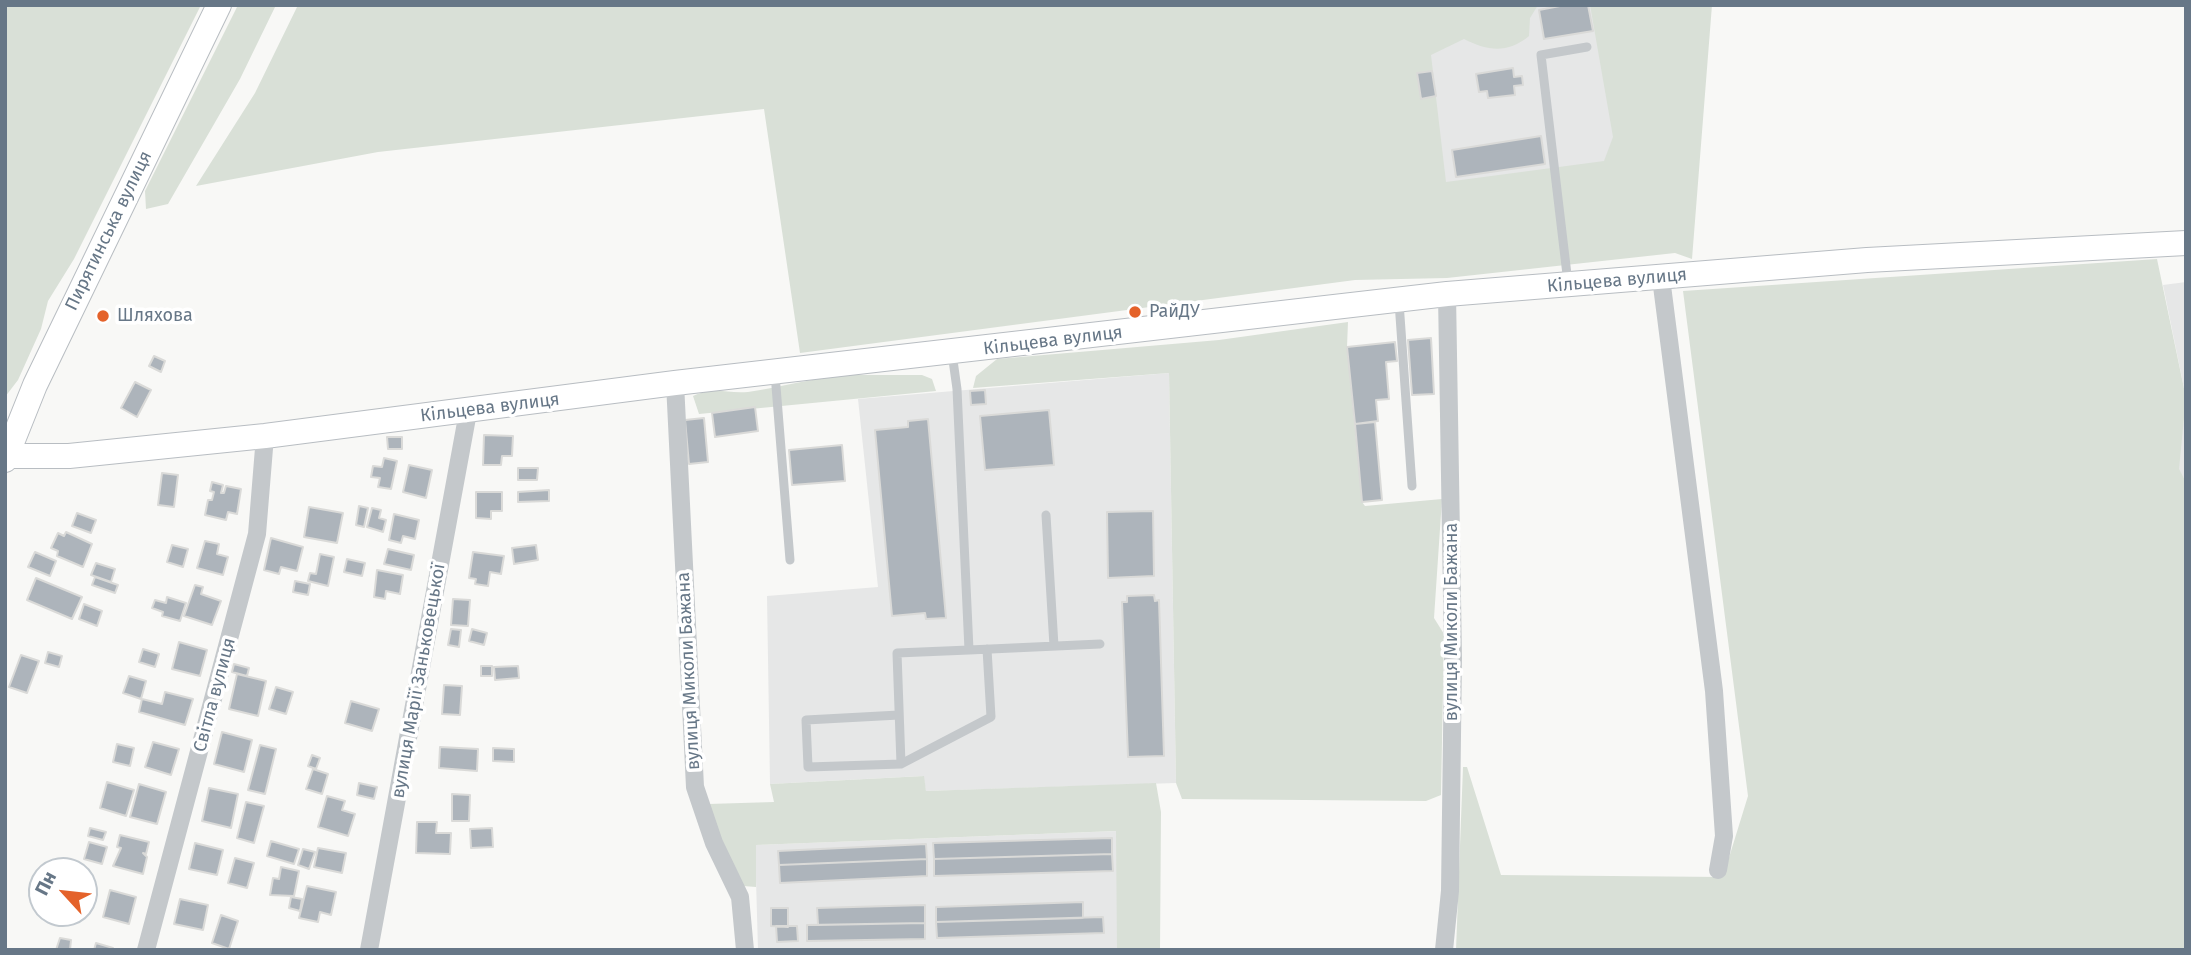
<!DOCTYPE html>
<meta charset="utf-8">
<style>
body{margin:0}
#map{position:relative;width:2191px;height:955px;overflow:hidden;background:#f8f8f6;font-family:"Fira Sans",sans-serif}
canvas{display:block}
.frame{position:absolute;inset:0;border:7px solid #677787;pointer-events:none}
.north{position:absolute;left:28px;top:857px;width:70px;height:70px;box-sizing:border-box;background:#fff;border:2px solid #c2c9cf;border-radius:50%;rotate:297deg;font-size:19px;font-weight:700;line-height:28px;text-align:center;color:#677787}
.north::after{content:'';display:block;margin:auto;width:24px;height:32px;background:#e4622a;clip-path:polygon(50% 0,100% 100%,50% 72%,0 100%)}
</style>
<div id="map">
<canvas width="2191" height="955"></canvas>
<div class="frame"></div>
<div class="north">Пн</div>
</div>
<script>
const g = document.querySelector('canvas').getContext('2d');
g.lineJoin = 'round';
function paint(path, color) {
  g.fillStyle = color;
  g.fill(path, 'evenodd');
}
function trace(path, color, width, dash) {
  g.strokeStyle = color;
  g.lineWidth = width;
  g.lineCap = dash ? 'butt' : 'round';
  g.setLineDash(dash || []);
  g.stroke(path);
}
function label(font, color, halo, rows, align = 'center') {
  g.font = font + ' "Fira Sans",sans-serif';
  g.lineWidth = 7;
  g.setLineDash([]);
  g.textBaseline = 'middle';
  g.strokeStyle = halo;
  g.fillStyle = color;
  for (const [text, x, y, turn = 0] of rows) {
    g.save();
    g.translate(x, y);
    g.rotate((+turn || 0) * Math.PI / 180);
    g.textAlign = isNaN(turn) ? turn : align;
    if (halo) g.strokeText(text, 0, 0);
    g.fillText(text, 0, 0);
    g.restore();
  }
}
const built = new Path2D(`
 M1437 5H1610L1635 190 1425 217 1402 11Z
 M2186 282V482L2178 469 2186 398 2163 285Z
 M1169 373 1176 783 926 791 923 776 770 784 767 596 878 587 858 399Z
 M1117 831V950H758L755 845Z`);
const green = new Path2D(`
 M5 5H201L74 259 48 301 41 329 18 380 5 397Z
 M238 5H276L240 79 168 204 146 209 145 191Z
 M298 5H1538L1530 18 1529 36C1507 54 1488 51 1464 39L1431 55 1446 182 1604 161 1613 137 1590 5H1712L1692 259 1675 253 1447 278 1355 280 800 353 764 109 378 152 196 186 255 93Z
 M2157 259 2186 398 2179 469 2186 482V950H1456L1463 767H1467L1501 875 1723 877 1748 796 1683 291Z
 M1348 322 1347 347 1362 502 1365 506 1442 499 1434 618 1444 634 1441 795 1426 801 1182 799 1176 783 1169 373 973 388 976 376 997 359 1219 340Z
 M847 375H922L932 379 936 391 699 414 693 396C716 386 726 394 748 392 781 387 813 378 847 375Z
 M924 776 926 791 1156 783 1161 812 1160 950H1117L1116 831 756 845V887L743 886 724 849 708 804 774 802 770 784Z`);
const building = new Path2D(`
 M1565 5H1588L1593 31 1544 39 1539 10Z
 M1513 68 1514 77 1522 76 1523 85 1514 86 1515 95 1488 98 1487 91 1479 92 1476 74Z
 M1432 71 1436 96 1421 99 1417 73Z
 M1541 136 1545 164 1456 177 1452 150Z
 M1431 338 1434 394 1412 395 1408 340Z
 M1395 342 1397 361 1386 362 1389 399 1376 400 1378 421 1355 424 1347 347Z
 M154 356 165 361 161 372 149 366Z
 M135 382 151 390 137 417 121 408Z
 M985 390 986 404 971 405 970 391Z
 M755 407 758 431 715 437 712 413Z
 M1049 410 1054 465 985 470 980 416Z
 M704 418 708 462 689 464 685 420Z
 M928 419 946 618 926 619 925 613 892 616 875 430 908 427V421Z
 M1375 422 1382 500 1362 502 1355 424Z
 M484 435 513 436 512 456H502L501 465H483Z
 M387 437H402V449H388Z
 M842 445 845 481 792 485 789 450Z
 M384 458 397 461 391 489 378 487 380 478 371 477 373 466 382 467Z
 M409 465 432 470 426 498 403 492Z
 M518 468H538L537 480H518Z
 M162 473 178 475 174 507 158 505Z
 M212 482 223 485 221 493H224L226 486 241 489 237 514 228 512 226 520 205 515 208 500H212L214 492 210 491Z
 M549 490V501L518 502V492Z
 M476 492H502V511H491V519L476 518Z
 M359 506 368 508 364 527 356 525Z
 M309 507 343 513 337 543 304 537Z
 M372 508 381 510 379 518 386 520 383 532 367 527Z
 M1153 511 1154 576 1108 578 1107 512Z
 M77 513 96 520 91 533 72 526Z
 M394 514 419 520 415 539 403 536 401 543 389 540Z
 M66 532 92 544 83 567 57 556 58 551 51 548 58 533 64 536Z
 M271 538 303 547 297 571 281 567 279 574 264 570Z
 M205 541 219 544 217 554 228 557 223 575 197 568Z
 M172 545 188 549 183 567 167 562Z
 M536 545 538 560 514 564 512 548Z
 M388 549 414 555 411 570 384 564Z
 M35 552 56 561 50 576 28 567Z
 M473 552 504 556 501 574 490 572 488 586 475 584 476 579 469 578Z
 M320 554 334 557 328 586 308 581 310 573 316 574Z
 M347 559 365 563 362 576 344 572Z
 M96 563 115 569 111 582 91 575Z
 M377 570 403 575 400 594 386 591 385 599 374 597Z
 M95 577 118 585 115 593 92 585Z
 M36 578 82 597 72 619 27 600Z
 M295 581 310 584 308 595 293 592Z
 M195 585 203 587 201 594 221 601 212 625 184 616Z
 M1154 595 1155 601 1159 600 1164 756 1128 757 1122 602H1127V596Z
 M167 597 186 603 180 621 162 616 163 612 152 608 155 600 166 603Z
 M453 599 470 600 468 626 451 625Z
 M84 604 102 611 97 626 79 619Z
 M451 629 461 630 459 647 448 645Z
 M472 629 487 633 484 645 469 641Z
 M179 642 207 650 200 676 172 669Z
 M143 649 159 654 155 667 139 662Z
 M48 652 62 656 59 667 45 663Z
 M21 655 39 661 27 693 9 687Z
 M234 664 249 668 247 676 232 672Z
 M481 666H492V676H481Z
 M518 666 519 678 495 680 494 667Z
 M237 674 266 681 258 716 229 709Z
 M129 676 146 681 141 699 123 693Z
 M444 685 462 686 460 715 442 714Z
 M276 687 293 692 286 714 269 709Z
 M165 692 193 699 185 725 139 712 142 699 162 704Z
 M351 701 379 709 372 731 345 723Z
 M222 732 252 740 244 772 214 764Z
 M153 742 179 749 171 775 145 767Z
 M117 744 134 748 130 766 113 762Z
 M260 745 276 749 265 794 248 790Z
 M440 747 478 749 477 771 439 768Z
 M493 748 514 749V762L493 761Z
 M312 755 320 758 316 769 308 766Z
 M313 769 328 774 322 794 306 789Z
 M107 782 134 790 126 816 100 808Z
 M359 783 377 787 374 799 357 795Z
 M139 784 166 792 157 824 130 817Z
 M209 788 238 794 231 828 202 821Z
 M452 794 470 795 469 821H452Z
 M327 796 345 801 342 810 355 814 348 836 318 827Z
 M246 802 264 806 254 843 237 838Z
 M417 822H437L436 833H451L450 854 416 853Z
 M90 828 106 832 103 840 88 836Z
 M492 828 493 847 471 848 470 829Z
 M120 835 149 842 146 854 143 853 147 857 143 874 113 866 121 848 117 847Z
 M1112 838V854L934 859 933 843Z
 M271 841 299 849 294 864 267 856Z
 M89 842 107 847 102 864 84 859Z
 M195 843 223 850 217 875 189 869Z
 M926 844 927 859 779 865 778 851Z
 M318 848 346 853 342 873 314 867Z
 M303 849 315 852 309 869 298 865Z
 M1112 854 1113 871 934 876V859Z
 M235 858 254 863 247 888 228 883Z
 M927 859V876L780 883 779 865Z
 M281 867 299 871 294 896 270 895 273 878 279 879Z
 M307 886 336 892 331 915 320 912 318 922 299 918Z
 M110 890 136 897 129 924 103 917Z
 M291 897 302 899 300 911 289 908Z
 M180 899 208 905 203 930 174 924Z
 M1083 902V918L936 922V907Z
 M925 905V923L818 925 817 908Z
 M771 908H788V927L771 926Z
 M221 915 238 921 229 949 212 943Z
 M1103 917 1104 933 937 938 936 922Z
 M925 923V939L807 941V925Z
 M776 926H797L798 941 777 942Z
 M60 938 71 940 70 950H56Z
 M96 943 113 948 112 950H94Z`);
const lane = new Path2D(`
 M1568 283 1541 55 1587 47
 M1399 302 1412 486
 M952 353 957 389 969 650 1100 644
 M775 374 790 560
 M1046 515 1054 646
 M899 715 806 720 808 767 901 764 897 653 969 650
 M901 764 991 717 987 649`);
const street = new Path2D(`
 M1661 278 1714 691 1724 836 1718 870
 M675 383 695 787 714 843 740 897 745 950
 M146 950 257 534 265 436
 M369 950 468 412
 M1444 950 1450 891 1453 658 1447 294`);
const secondary = new Path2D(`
 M7 456H69L265 436 675 383 1447 294 1867 260 2186 243
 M5 460 35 385 219 5`);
const markers = [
 [1135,312,7,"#e4622a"],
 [103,316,7,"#e4622a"]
];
const streetNames = [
 ["Пирятинська вулиця",109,231,-64],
 ["Кільцева вулиця",1617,281,-5],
 ["Кільцева вулиця",1053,341,-7],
 ["Кільцева вулиця",490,408,-7],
 ["вулиця Миколи Бажана",1452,622,-90],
 ["вулиця Миколи Бажана",689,671,-93],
 ["вулиця Марії Заньковецької",419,681,-80],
 ["Світла вулиця",215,695,-75]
];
const poiNames = [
 ["РайДУ",1149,312],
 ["Шляхова",117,316]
];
paint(built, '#e6e7e7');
paint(green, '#d9e0d7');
paint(building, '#adb4bb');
trace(building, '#dadad8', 2);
trace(secondary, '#b8bdc2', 26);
trace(lane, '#c4c8cb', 9);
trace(street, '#c4c8cb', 18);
trace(secondary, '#fff', 24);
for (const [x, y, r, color] of markers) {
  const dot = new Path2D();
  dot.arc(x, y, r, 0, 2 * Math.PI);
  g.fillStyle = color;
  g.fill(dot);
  trace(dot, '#fff', 2.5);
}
label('18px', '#677787', '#fff', streetNames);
label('18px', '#677787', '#fff', poiNames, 'left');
</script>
